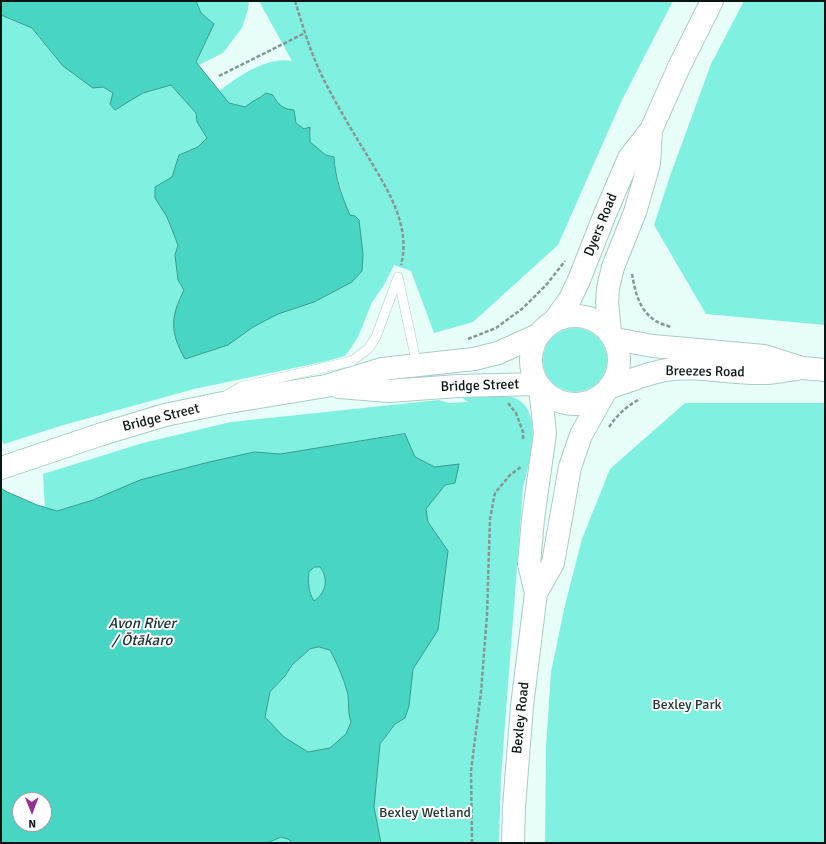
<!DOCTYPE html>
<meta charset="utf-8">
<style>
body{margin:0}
#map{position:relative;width:826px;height:844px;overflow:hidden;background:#e8fef9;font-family:Signika,sans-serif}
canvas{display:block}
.frame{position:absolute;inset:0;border:2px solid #081513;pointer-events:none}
.north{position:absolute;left:12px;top:792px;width:40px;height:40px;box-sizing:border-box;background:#fff;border:1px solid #9ca1a1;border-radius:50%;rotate:179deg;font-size:11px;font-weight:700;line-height:16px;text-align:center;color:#081513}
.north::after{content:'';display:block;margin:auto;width:14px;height:18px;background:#952e92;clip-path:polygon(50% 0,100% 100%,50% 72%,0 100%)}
</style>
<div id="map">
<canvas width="826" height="844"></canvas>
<div class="frame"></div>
<div class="north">N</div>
</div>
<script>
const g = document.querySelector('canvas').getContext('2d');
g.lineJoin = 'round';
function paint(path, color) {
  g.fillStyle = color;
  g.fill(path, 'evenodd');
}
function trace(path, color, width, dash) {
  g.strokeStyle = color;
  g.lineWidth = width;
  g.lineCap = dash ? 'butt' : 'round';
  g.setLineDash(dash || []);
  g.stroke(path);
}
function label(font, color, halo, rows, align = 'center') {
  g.font = font + ' Signika,sans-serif';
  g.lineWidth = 4;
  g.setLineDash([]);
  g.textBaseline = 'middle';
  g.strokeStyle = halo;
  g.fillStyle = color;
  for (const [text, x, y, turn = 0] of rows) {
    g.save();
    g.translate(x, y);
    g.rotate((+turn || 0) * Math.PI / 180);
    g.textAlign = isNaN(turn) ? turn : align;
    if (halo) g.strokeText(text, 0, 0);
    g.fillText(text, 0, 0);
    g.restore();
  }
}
const green = new Path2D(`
 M196 1H249L248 9 242 28 232 41 223 53 199 65 196 62 214 24 201 13Z
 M259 1H673L622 100 558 245 473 322 434 333 411 271 394 265 384 285 372 302 358 337 351 348 345 356 327 361 194 389 60 426 4 444 1 440V15L32 28 63 66 113 93 115 110 143 93 171 85 196 113 197 122 207 138 198 147 179 155 172 177 155 198 167 217 178 245 175 255 178 280 184 290 178 302 173 329 253 327 278 314 314 302 351 282 362 271 363 254 360 238 345 204 335 168 334 157 327 155 310 142 311 131 304 129 296 123 285 109 278 104 273 95 266 93C259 99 252 101 245 108L229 103 219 91C239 76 267 56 292 61Z
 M744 1H825V325L706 314 654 225 670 176 711 64Z
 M543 360a32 32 0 1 1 64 0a32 32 0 1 1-64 0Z
 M487 395C496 396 508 395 515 398 545 411 529 464 523 488L501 777 499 843H235L376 789 380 744 395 724 405 717 409 706 413 669 438 630 436 533 428 522 426 509 445 485 435 467 415 457 405 434 280 454 254 452 56 511 45 508 43 474 143 443 231 422 439 400 449 403 468 402 461 397Z
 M685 403H825V843H545L546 747 551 672 565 605 582 539 610 469Z
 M315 567H320C329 579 326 593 314 601 308 591 308 583 309 572Z
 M319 647 330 650C337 663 343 677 347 691 350 701 347 711 351 722L349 728V735L325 769 269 732 265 717 270 693 285 676 292 665 310 649Z`);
const water = new Path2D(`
 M1 1H196L201 13 214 24 196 62 229 103 245 107C252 101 259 99 266 93L273 95C278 105 283 109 294 110L296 123 304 129 310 127V142L326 155 334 157C335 177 342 197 350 215L355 216 359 220 363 254 362 271 352 282 314 302 278 314 253 327 228 345 185 359C170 332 170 318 184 290L178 280 175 255 178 245 167 217 155 198V187L172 177 179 155 198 147 207 138 197 122 196 113 171 85 143 93 115 110 110 104 113 93 103 87 93 88 63 66 32 28 1 15Z
 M405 434 415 457 435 467 459 464 455 483 445 485 426 509 428 522 448 551 438 630 413 669 409 706 405 718 395 724 380 744 374 807 381 843H293L288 839 281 837 267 843H1V488L5 491 37 505 57 511 93 500 140 480 205 463 254 452 280 454ZM315 567H320C329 579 326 593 314 601 308 591 308 583 309 572ZM319 647 330 650C337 663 343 677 347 691 350 701 347 711 351 722L346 734 330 748 308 752 284 737 265 717 270 692 285 676 292 665 310 649ZM20 800H44V824H20Z`);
const path = new Path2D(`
 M295 1C303 27 311 54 323 78 337 106 354 134 370 160 389 192 411 227 401 265
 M219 76 305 33
 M632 274C635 291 639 311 656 321 660 324 666 325 671 327
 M468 339 496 328 523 308 547 284 565 261
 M508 403 516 413 523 432V440
 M609 427C617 415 628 405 640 399
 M472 843 471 771 481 692 487 615 490 519 495 493 510 475 521 467`);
const service = new Path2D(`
 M398 277 417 365
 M225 396 240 387 352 361 369 348 376 337 398 277`);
const secondary = new Path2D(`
 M615 339 653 346 764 356 802 368 825 370
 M339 387 389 391 458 386 538 384
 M610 387C628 382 647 373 666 370 698 365 731 374 764 373 775 373 786 370 797 369
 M1 468 102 434 165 415 223 403 326 386 382 369 474 359 498 353 538 335`);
const trunk = new Path2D(`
 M531 360a44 44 0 1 1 88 0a44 44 0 1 1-88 0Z
 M554 321 570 299 579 280 605 214 629 158 651 130 679 67 712 1
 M610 332 607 302 608 288 613 267 635 212 649 164 651 130
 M536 593 553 563 570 467 581 435 604 394
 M513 843 514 807 522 706 536 593 529 564 533 519 545 433 540 387`);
const streetNames = [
 ["Dyers Road",601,225,-68],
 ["Breezes Road",705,372,1],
 ["Bridge Street",480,386,-2],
 ["Bridge Street",161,418,-14],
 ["Bexley Road",521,718,-84]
];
const parkNames = [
 ["Bexley Park",687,705],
 ["Bexley Wetland",425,813]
];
const waterNames = [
 ["Avon River",142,624],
 ["/ Ōtākaro",142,641]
];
paint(green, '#80f1e0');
paint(water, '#49d5c3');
trace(water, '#369b8e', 1);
trace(service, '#a9ccc6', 10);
trace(secondary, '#a9ccc6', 24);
trace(trunk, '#a9ccc6', 24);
trace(path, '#859793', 2.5, [4, 2]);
trace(service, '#fff', 9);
trace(secondary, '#fff', 22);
trace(trunk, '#fff', 22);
label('14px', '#081513', '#fff', streetNames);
label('14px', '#223935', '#fff', parkNames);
label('italic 15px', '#1a322e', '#fff', waterNames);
</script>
